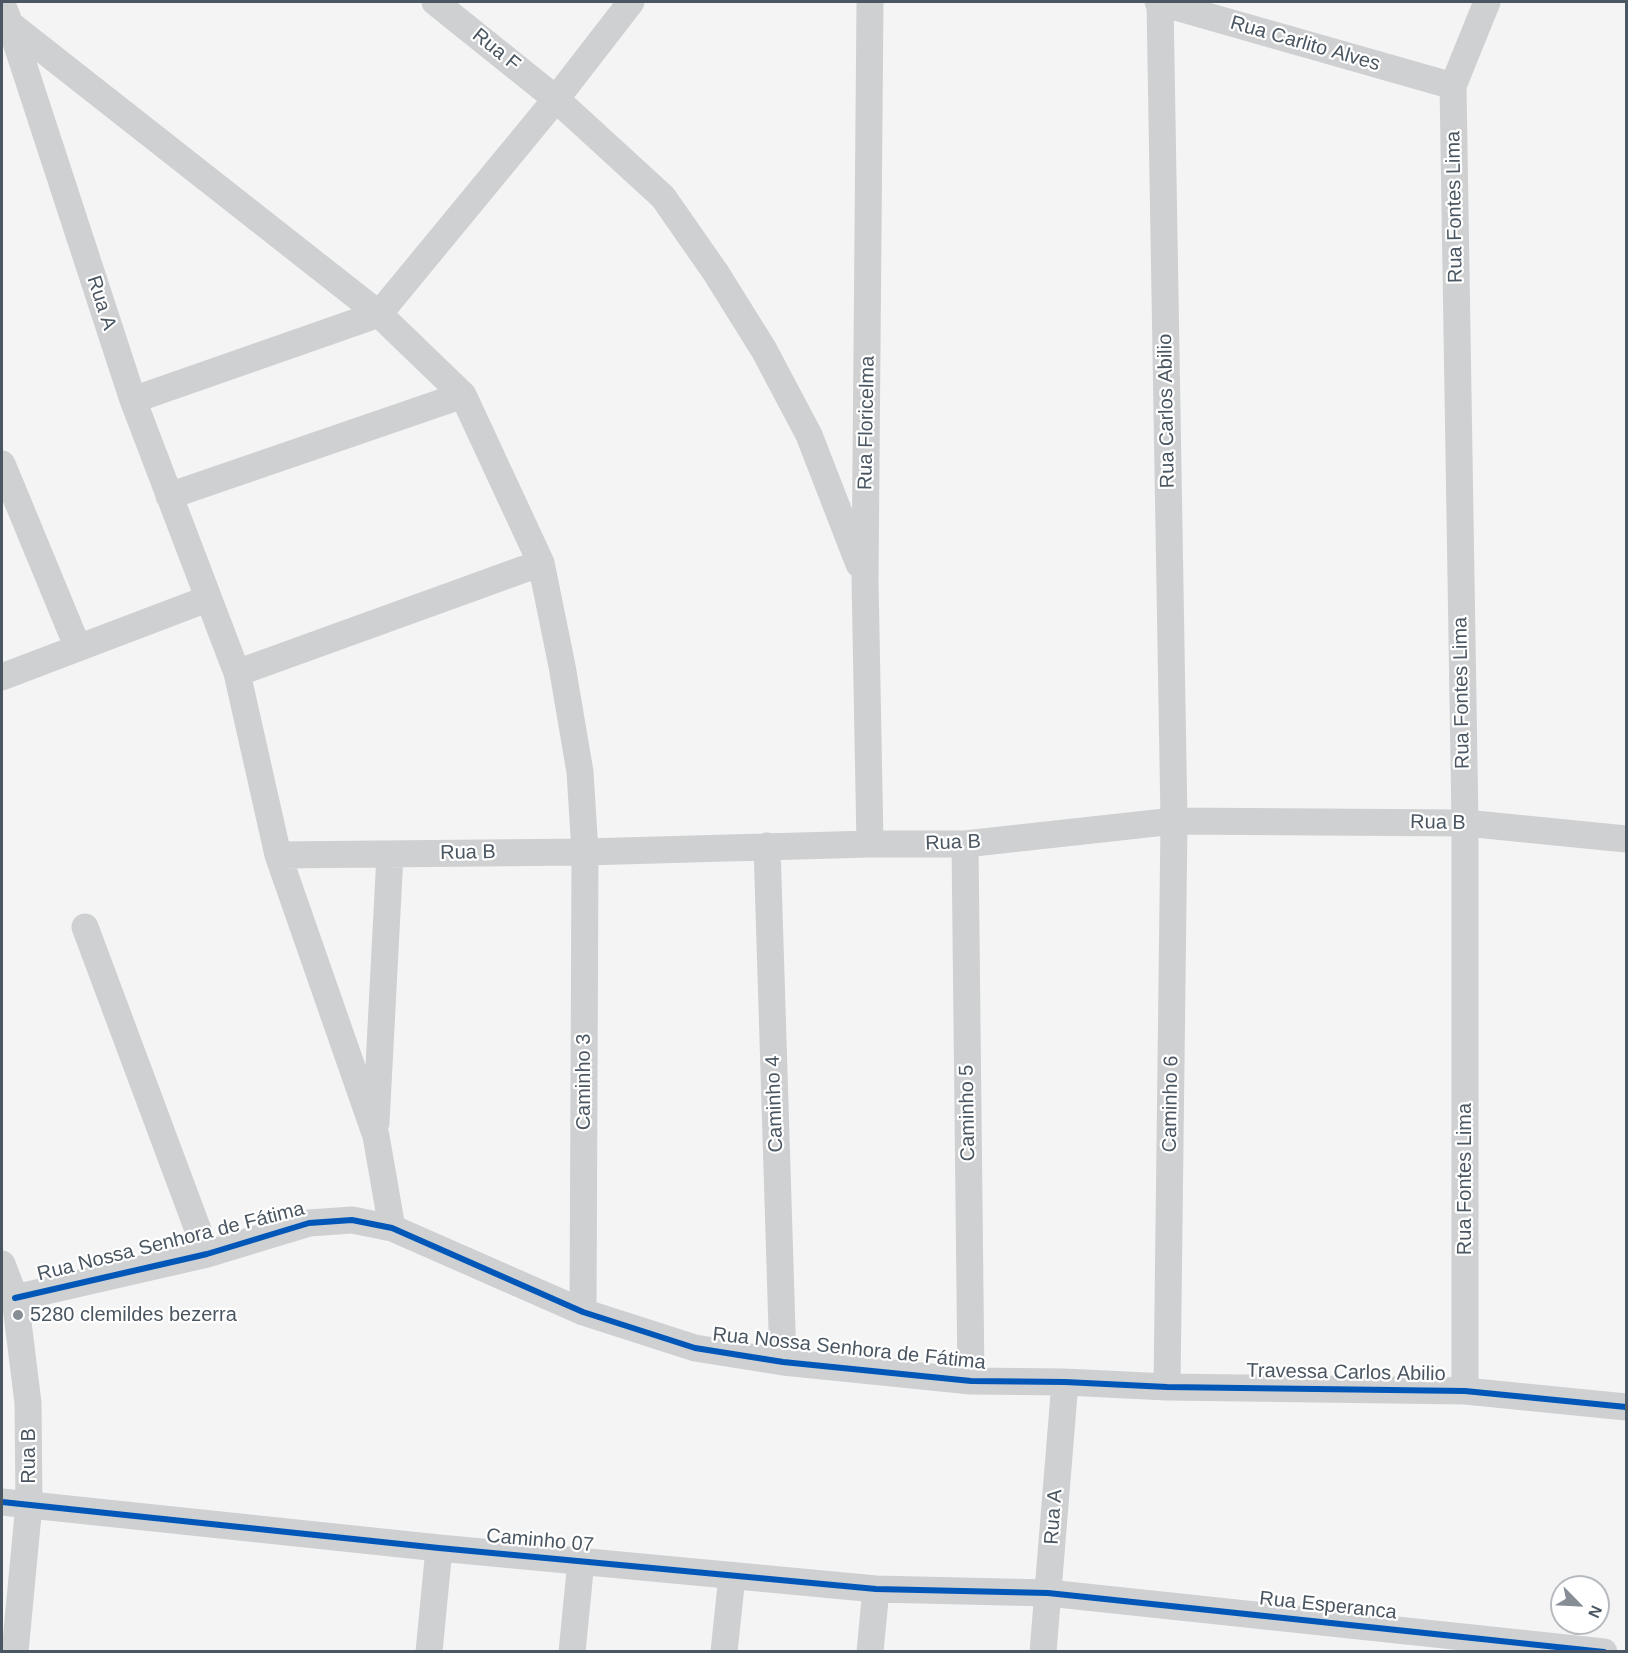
<!DOCTYPE html>
<meta charset="utf-8">
<style>
body{margin:0}
#map{position:relative;width:1628px;height:1653px;overflow:hidden;background:#f4f4f4;font-family:Arial,sans-serif}
canvas{display:block}
.frame{position:absolute;inset:0;border:3px solid #4a5661;pointer-events:none}
.north{position:absolute;left:1550px;top:1575px;width:60px;height:60px;box-sizing:border-box;background:#fff;border:2px solid #b7bbc0;border-radius:50%;rotate:114deg;font-size:16px;font-weight:700;line-height:24px;text-align:center;color:#4a5661}
.north::after{content:'';display:block;margin:auto;width:21px;height:27px;background:#868d94;clip-path:polygon(50% 0,100% 100%,50% 72%,0 100%)}
</style>
<div id="map">
<canvas width="1628" height="1653"></canvas>
<div class="frame"></div>
<div class="north">N</div>
</div>
<script>
const g = document.querySelector('canvas').getContext('2d');
g.lineJoin = 'round';
function trace(path, color, width, dash) {
  g.strokeStyle = color;
  g.lineWidth = width;
  g.lineCap = dash ? 'butt' : 'round';
  g.setLineDash(dash || []);
  g.stroke(path);
}
function label(font, color, halo, rows, align = 'center') {
  g.font = font + ' Arial,sans-serif';
  g.lineWidth = 4.5;
  g.setLineDash([]);
  g.textBaseline = 'middle';
  g.strokeStyle = halo;
  g.fillStyle = color;
  for (const [text, x, y, turn = 0] of rows) {
    g.save();
    g.translate(x, y);
    g.rotate((+turn || 0) * Math.PI / 180);
    g.textAlign = isNaN(turn) ? turn : align;
    if (halo) g.strokeText(text, 0, 0);
    g.fillText(text, 0, 0);
    g.restore();
  }
}
const street = new Path2D(`
 M435 2 556 99 663 197 716 273 764 350 809 435 859 564
 M1158 2 1453 86
 M1160 2 1174 821 1167 1387
 M2 4 10 24 133 400 237 673 278 855 376 1136 392 1228
 M10 24 379 314 463 395 541 563 562 666 580 772 585 852 583 1312
 M133 400 379 314 556 99 631 2
 M2 464 78 648
 M169 496 463 395
 M237 673 541 563
 M2 677 207 599
 M870 844 865 579 870 2
 M965 844 971 1381
 M767 846 783 1362
 M278 855 585 852 870 844H965L1174 821 1465 823 1626 839
 M85 927 207 1254
 M376 1123 390 855
 M2 1264 15 1298 28 1403 29 1504 15 1652
 M15 1298 207 1254 309 1223 352 1220 392 1228 583 1312 695 1348 783 1362 971 1381 1065 1382 1167 1387 1465 1391 1626 1407
 M1465 1391V823L1453 86 1487 2
 M2 1502 439 1548 876 1589 1048 1593 1604 1652
 M429 1652 439 1548
 M572 1652 581 1561
 M724 1652 732 1576
 M870 1652 876 1589
 M1043 1652 1065 1382`);
const cycleway = new Path2D(`
 M15 1298 207 1254 309 1223 352 1220 392 1228 583 1312 695 1348 783 1362 971 1381 1065 1382 1167 1387 1465 1391 1626 1407
 M2 1502 439 1548 876 1589 1048 1593 1604 1652`);
const markers = [
 [18,1315,6,"#868d94"]
];
const streetNames = [
 ["Rua Carlito Alves",1305,44,16],
 ["Rua F",496,50,39],
 ["Rua Fontes Lima",1455,207,-91],
 ["Rua A",101,303,72],
 ["Rua Carlos Abilio",1167,411,-91],
 ["Rua Floricelma",867,423,-89],
 ["Rua Fontes Lima",1462,693,-91],
 ["Rua B",1438,823,1],
 ["Rua B",953,843,-2],
 ["Rua B",468,853,-1],
 ["Caminho 3",584,1082,-90],
 ["Caminho 4",775,1104,-92],
 ["Caminho 6",1171,1104,-89],
 ["Caminho 5",968,1113,-91],
 ["Rua Fontes Lima",1465,1179,-90],
 ["Rua Nossa Senhora de Fátima",171,1242,-14],
 ["Rua Nossa Senhora de Fátima",849,1349,6],
 ["Travessa Carlos Abilio",1346,1373,1],
 ["Rua B",29,1456,-90],
 ["Rua A",1054,1517,-86],
 ["Caminho 07",540,1541,5],
 ["Rua Esperanca",1328,1606,6]
];
const poiNames = [
 ["5280 clemildes bezerra",30,1315]
];
trace(street, '#ced0d2', 27);
trace(cycleway, '#0057b8', 6);
for (const [x, y, r, color] of markers) {
  const dot = new Path2D();
  dot.arc(x, y, r, 0, 2 * Math.PI);
  g.fillStyle = color;
  g.fill(dot);
  trace(dot, '#fff', 2);
}
label('20px', '#4a5661', '#fff', streetNames);
label('20px', '#4a5661', '#fff', poiNames, 'left');
</script>
